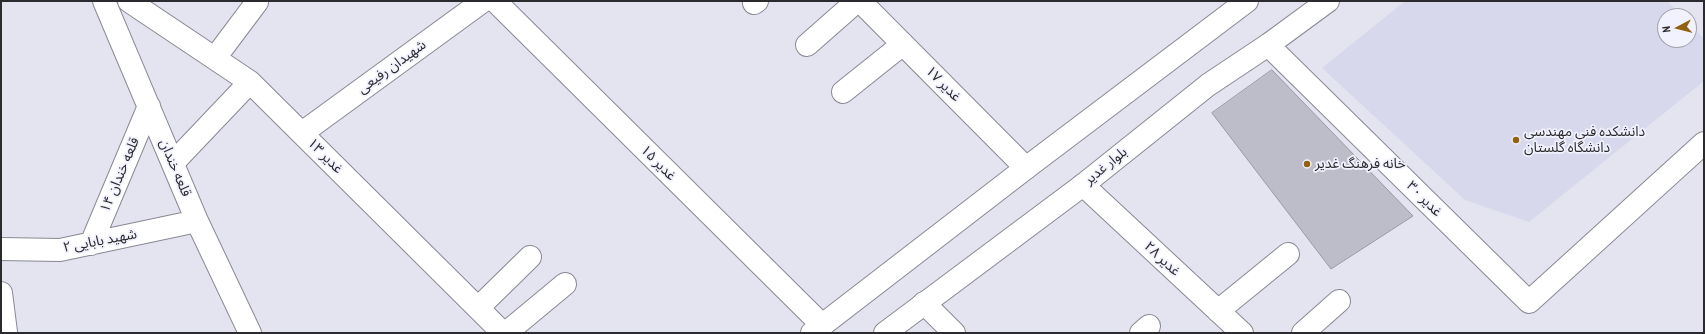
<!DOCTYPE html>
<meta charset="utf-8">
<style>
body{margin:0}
#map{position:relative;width:1705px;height:334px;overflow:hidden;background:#e4e4f0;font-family:"PT Sans Narrow",sans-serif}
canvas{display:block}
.frame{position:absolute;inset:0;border:2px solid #2b2b2f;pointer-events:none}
.north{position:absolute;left:1657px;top:8px;width:40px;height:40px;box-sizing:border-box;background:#f1f2fd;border:1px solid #a2a2ab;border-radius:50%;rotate:263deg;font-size:11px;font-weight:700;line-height:16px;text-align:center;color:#2b2b2f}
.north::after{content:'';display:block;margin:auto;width:14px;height:18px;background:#926210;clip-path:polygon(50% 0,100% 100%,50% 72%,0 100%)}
</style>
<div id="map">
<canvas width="1705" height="334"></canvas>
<div class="frame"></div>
<div class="north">N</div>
</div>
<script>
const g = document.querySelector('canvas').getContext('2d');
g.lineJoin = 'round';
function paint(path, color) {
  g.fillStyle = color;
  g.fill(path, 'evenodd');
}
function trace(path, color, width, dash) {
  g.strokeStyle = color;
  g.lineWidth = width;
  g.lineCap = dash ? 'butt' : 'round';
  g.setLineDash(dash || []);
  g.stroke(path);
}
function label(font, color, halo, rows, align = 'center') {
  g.font = font + ' "PT Sans Narrow","Noto Sans Arabic",sans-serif';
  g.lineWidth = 3.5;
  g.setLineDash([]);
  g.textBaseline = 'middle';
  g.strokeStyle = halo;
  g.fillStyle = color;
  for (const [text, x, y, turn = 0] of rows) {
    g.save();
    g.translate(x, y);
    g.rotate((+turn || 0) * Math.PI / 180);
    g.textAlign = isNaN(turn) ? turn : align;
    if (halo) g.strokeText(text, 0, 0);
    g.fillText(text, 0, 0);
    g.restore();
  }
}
const built = new Path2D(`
 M1405 1H1667L1682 16H1665V40H1689V23L1704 39V81L1529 222 1465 200 1322 68Z`);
const building = new Path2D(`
 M1272 70 1413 216 1331 269 1212 113Z`);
const minor = new Path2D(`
 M104 1 197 221 250 333
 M129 1 250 82 503 333
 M495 1 822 325
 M860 1 1026 168
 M754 3 757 1
 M807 45 857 1
 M1268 45 1529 302 1704 143
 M215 58 257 2
 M843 92 903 44
 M302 133 483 1
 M173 163 250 82
 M1083 185 1242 333
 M91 244 149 106
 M1 249 60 250 197 221
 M1 293 6 332
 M924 303 954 333
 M478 308 530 257
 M1218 311 1288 254
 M506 333 565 284
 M1141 333 1149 326
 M1303 333 1339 301`);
const primary = new Path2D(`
 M812 333 1026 168 1247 1
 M885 333 1083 185 1208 85 1268 45 1328 1`);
const markers = [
 [1516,140,4,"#926210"],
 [1307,164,4,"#926210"]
];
const streetNames = [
 ["شهیدان رفیعی",392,67,-36],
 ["۱۷ غدیر",943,84,45],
 ["۱۳ غدیر",325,156,45],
 ["۱۵ غدیر",658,163,45],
 ["بلوار غدیر",1106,166,-39],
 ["قلعه خندان",175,168,67],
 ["۱۴ قلعه خندان",120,175,-67],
 ["غدیر ۳۰",1424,199,45],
 ["۲ شهید بابایی",100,241,-11],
 ["۲۸ غدیر",1162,259,43]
];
const poiNames = [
 ["دانشکده فنی مهندسی",1524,132],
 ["دانشگاه گلستان",1524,148],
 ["خانه فرهنگ غدیر",1315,164]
];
paint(built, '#d7d8eb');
paint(building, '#bcbdc8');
trace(building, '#9899a3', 1);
trace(minor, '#898994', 24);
trace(primary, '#898994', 24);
trace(minor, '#fff', 22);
trace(primary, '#fff', 22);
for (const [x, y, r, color] of markers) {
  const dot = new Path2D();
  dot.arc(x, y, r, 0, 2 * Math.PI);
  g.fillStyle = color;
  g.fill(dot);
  trace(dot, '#f1f2fd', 1.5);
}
label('14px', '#2b2b2f', '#f1f2fd', streetNames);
label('14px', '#2b2b2f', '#f1f2fd', poiNames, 'left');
</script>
